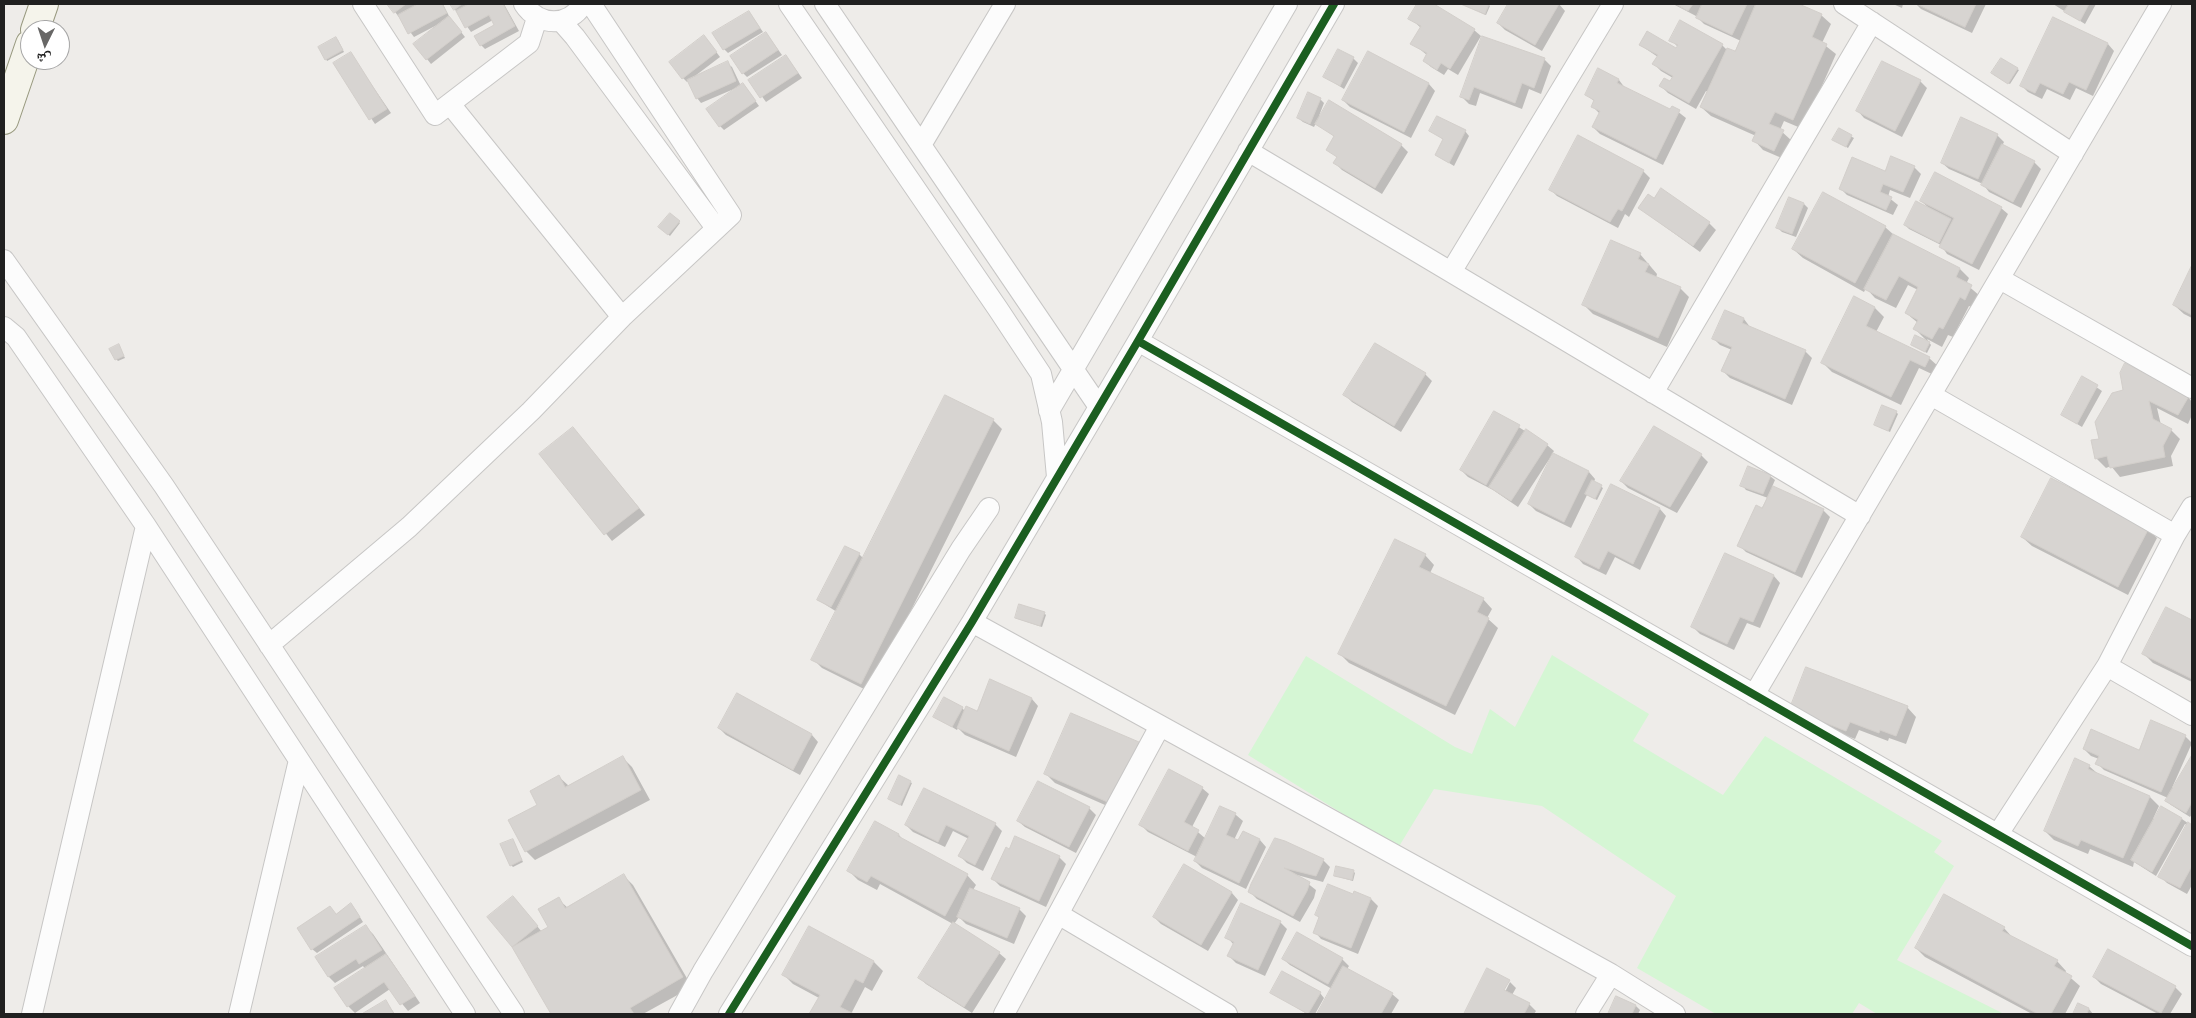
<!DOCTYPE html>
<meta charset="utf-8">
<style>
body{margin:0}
#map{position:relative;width:2196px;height:1018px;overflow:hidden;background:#eeece9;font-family:"Golos Text","Noto Naskh Arabic",sans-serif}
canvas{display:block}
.frame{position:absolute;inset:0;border:5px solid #202020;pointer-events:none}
.north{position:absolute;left:20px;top:20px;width:50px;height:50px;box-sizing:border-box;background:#fff;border:1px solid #a6a6a6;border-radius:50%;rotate:184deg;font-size:14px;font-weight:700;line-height:20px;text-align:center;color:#202020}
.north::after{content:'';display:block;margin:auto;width:18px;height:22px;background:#686766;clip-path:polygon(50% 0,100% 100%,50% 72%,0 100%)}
</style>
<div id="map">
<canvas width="2196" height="1018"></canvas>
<div class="frame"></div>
<div class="north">ش</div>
</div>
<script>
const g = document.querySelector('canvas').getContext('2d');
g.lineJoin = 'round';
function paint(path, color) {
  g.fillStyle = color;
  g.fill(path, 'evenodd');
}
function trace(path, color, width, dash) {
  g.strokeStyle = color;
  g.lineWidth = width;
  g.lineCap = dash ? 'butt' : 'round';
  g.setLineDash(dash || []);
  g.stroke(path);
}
const park = new Path2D(`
 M1552 655 1649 714 1633 741 1723 795 1765 736 1942 841 1934 852 1954 866 1897 960 2004 1014H1877L1859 1003 1852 1014H1716L1637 968 1676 896 1542 806 1434 789 1398 848 1248 755 1306 656 1455 747 1472 754 1490 709 1515 727Z`);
const shadow = new Path2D(`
 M389 4 418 5 443 4 450 18 465 37 431 64 415 44 437 25 414 37Z
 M451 4H504L519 31 485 49 481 45 496 26 493 20 471 32Z
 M1418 4H1431L1474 30 1481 36 1458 75 1448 69 1444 75 1431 67 1424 61 1427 55 1412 43 1421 28 1410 18Z
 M1462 4H1488L1490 6 1486 15Z
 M1509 4H1559L1565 11 1542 51 1505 30 1498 23Z
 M1673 4H1796L1821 15 1831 24 1822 43 1836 54 1803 129 1784 121 1780 130 1792 141 1784 159 1763 150 1754 140 1756 136 1711 116 1701 107 1708 92 1706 91 1696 109 1668 93 1661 86 1670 83 1673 78 1661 71 1654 64 1658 57 1640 45 1677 50 1678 47 1671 40 1722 45 1727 50 1735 53 1741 41 1704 24 1696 16Z
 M1893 4H1903L1902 8Z
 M1916 4H1986L1972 33 1921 9Z
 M2053 4H2096L2085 24Z
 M749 12 763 32 728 53 724 49Z
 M766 33 782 55 747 77 743 73Z
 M1483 37 1544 59 1551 66 1541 94 1529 89 1522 109 1480 93 1476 106 1469 104 1462 97Z
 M338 40 344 52 327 61 326 59Z
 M708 41 720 57 695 76 727 63 732 67 741 86 701 103 697 98 689 81 687 82 683 78Z
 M2108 44 2114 51 2093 96 2076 88 2070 100 2047 89 2042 99 2028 92 2021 85Z
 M350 53 391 113 375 124 334 64Z
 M1368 53 1429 84 1435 91 1411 138 1350 107 1343 100Z
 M786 56 802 78 766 102 750 80Z
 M1353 58 1358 63 1344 89 1325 77Z
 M2017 69 2019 70 2010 84 1994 75Z
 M1598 70 1619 80 1625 88 1671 110 1672 107 1686 118 1663 165 1600 134 1593 127 1600 114 1592 106 1595 102 1586 94Z
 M1920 81 1927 88 1902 137 1864 118 1858 111Z
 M747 89 759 106 724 130 720 126Z
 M1320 99 1324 103 1319 116 1401 145 1408 152 1382 194 1342 170 1335 163 1338 158 1327 149 1335 137 1316 123 1314 127 1303 122 1298 118Z
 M1839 130 1854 138 1848 148 1836 141Z
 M1431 131H1465L1469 136 1454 166 1436 155 1444 140Z
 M1997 135 2004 142 2002 146 2034 162 2041 169 2021 208 1989 192 1983 184 1949 169 1942 163Z
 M1914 167 1921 174 1910 198 1890 190 1888 197 1898 205 1893 215 1847 195 1840 188 1886 172Z
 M1643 171 1650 178 1629 217 1625 214 1618 228 1557 196 1551 190Z
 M1921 201 2001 208 2008 214 1979 270 1947 254 1941 245 1909 229 1905 225 1930 209Z
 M1804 204 1808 208 1796 237 1782 232 1777 227Z
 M1639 208 1709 223 1716 230 1700 252Z
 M670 214 680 223 670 236 660 227Z
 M1885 227 1894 235 1960 269 1969 278 1966 284 1980 296 1974 308 1969 306 1953 337 1948 335 1942 347 1927 339 1931 345 1927 353 1912 345 1928 342 1915 329 1918 323 1906 313 1918 290 1908 285 1896 308 1875 298 1866 288 1864 292 1803 258 1793 249Z
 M1640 254 1657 274 1656 278 1680 288 1689 297 1667 347 1593 314 1584 305Z
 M2192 268V318L2184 314 2174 305Z
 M1854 298 1875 308 1884 317 1876 332 1929 358 1939 367 1934 375 1919 368 1901 405 1832 372 1822 362Z
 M1725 311 1744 319 1750 327 1805 351 1812 358 1792 405 1730 378 1723 371 1732 350 1720 345 1713 338Z
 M120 348 125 358 118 361 116 359Z
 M1425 374 1432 381 1401 432 1352 402 1345 395Z
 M2083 378 2102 391 2082 427 2062 415Z
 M2112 394 2188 397 2192 402V415L2188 424 2157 408 2161 425 2171 430 2180 439 2171 456 2173 466 2120 477 2111 466 2106 468 2096 458Z
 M1495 412 1547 445 1554 451 1552 454 1589 472 1595 479 1594 482 1603 488 1597 500 1587 495 1571 528 1536 511 1529 504 1554 456 1552 455 1518 507 1493 490 1468 477 1461 470Z
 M1896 412 1898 414 1890 432 1875 425Z
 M993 420 1002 429 870 692 822 668 813 659 837 612 818 600 859 554 864 559Z
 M573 428 645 515 612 541 541 454Z
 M1701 455 1708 462 1677 513 1628 488 1621 481Z
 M1770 476 1775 480 1772 487 1823 510 1830 517 1802 578 1746 552 1739 545 1768 498 1746 490 1742 485Z
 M1660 509 1666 516 1640 570 1615 557 1606 575 1583 564 1577 557Z
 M2148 529 2157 538 2128 595 2032 546 2022 537Z
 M1726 554 1774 576 1780 583 1760 628 1747 623 1734 650 1700 634 1693 627Z
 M1425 555 1434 565 1430 573 1483 599 1492 609 1487 618 1498 628 1455 715 1349 663 1340 654Z
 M2166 609 2192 621V682L2153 663 2144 654Z
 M1044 613 1046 615 1042 627 1018 619Z
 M738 695 812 735 818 742 800 775 726 735 719 728Z
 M1032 699 1038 706 1016 757 965 735 958 728 957 730 935 717 962 708 965 711 977 712Z
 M1907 707 1916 717 1906 744 1889 738 1888 741 1859 730 1855 739 1832 730 1786 721Z
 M2185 736 2192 743 2172 788H2174L2192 757V814L2190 817 2171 805 2166 801 2168 798 2104 770 2097 763 2099 759 2091 756 2084 749 2140 751Z
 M1138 743 1147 753 1121 812 1055 783 1046 774Z
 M623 758 632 767 650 800 535 860 526 851 559 777 569 786Z
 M2089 766 2098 774 2150 797 2159 806 2153 819H2182L2192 826V885L2187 894 2167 883 2160 876 2187 825 2185 824 2156 876 2134 862 2133 867 2090 849 2088 854 2054 840 2045 831Z
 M910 782 912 783 902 806 892 801Z
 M1202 788 1209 794 1192 827 1206 839 1221 808 1236 815 1243 821 1234 840 1239 842 1243 832 1260 840 1266 847 1246 889 1202 868 1195 861 1197 857 1148 832 1141 825Z
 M924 789 995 824 1002 831 983 871 967 863 960 856 969 839 953 831 945 847 913 832 906 825Z
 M1089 808 1096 815 1076 853 1025 827 1018 821Z
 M899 835 905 842 967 875 976 885 973 890 1019 909 1026 916 1014 944 966 924 959 917 954 924 999 953 1006 959 972 1013 926 984 920 978 953 924 880 884 877 890 858 880 849 871Z
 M1276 840 1323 860 1330 867 1323 882 1297 875 1316 890 1314 898 1300 922 1257 899 1250 892Z
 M514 842 523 862 513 867 511 865Z
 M1059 857 1066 864 1046 907 1000 886 993 879Z
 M1185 866 1232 893 1238 900 1208 951 1161 924 1154 917Z
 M1353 871 1355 873 1353 881 1335 876Z
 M624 876 633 885 692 987 643 1014H552L514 947 489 917 517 902 542 932 550 927 558 899 568 908Z
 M1355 893 1371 899 1378 906 1358 954 1321 939 1315 932 1320 919 1317 915 1353 896Z
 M355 909 363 922 317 953 312 949Z
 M1280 922 1287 929 1265 976 1236 963 1229 956 1234 945 1227 937Z
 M366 927 373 934 420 1003 408 1011 390 989 355 1013 348 1006 365 969 363 966 335 983 328 976Z
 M809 927 874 962 883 971 872 991 865 987 851 1014H811L819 998 793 984 784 975Z
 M2004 928 2013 938 2057 961 2066 971 2065 973 2080 986 2065 1014H2032L1925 957 1916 948Z
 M1283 959H1342L1349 966 1347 969 1392 994 1399 1000 1391 1014H1319L1332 989 1290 965Z
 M1488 970 1510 982H1507L1500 995 1503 996 1510 982 1516 988 1512 995 1529 1004 1536 1011 1534 1014H1465Z
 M2094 977 2175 987 2182 994 2170 1014H2158L2101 984Z
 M1271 992 1320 993 1324 998 1315 1014H1307Z
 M1616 998 1636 1006 1640 1010 1638 1014H1609Z
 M386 1002 395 1014H365Z
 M2078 1005 2089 1009 2093 1014H2074Z`);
const building = new Path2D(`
 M387 4H406L394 13Z
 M418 4H442L447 13 408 34 398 15Z
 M450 4H462L454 10Z
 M469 4H503L515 26 480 46 474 36 494 25 489 15 465 28 456 11Z
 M1417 4H1434L1475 29 1450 69 1441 63 1437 70 1423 61 1427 53 1410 44 1421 26 1408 19Z
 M1461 4H1489L1485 14Z
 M1508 4H1559L1535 45 1497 23Z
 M1676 4H1693L1688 11Z
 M1702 4H1747L1732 35 1696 18Z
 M1756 4H1799L1822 14 1812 37 1827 44 1793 120 1775 112 1769 124 1784 130 1774 151 1752 141 1756 132 1700 107 1727 48 1735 51Z
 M1917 4H1976L1965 27Z
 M2069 4H2089L2080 21 2064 12Z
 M749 11 760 28 723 50 712 33Z
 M449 16 462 32 426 60 413 44Z
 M2053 17 2108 43 2086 90 2069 82 2063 94 2040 83 2035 93 2020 86Z
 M1680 20 1723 44 1689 103 1659 86 1664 78 1670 81 1673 76 1652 64 1658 55 1639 45 1647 31 1676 48 1678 45 1669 41Z
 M766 32 778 50 742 74 730 56Z
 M704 35 717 52 682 79 669 62Z
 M1482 36 1545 58 1534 88 1522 83 1515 103 1474 87 1469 100 1460 97Z
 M336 37 343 50 325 60 318 47Z
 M1338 49 1354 57 1340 86 1323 77Z
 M1368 51 1429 83 1404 132 1342 100Z
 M351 52 387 109 369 120 333 63Z
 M786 55 798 73 760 98 748 80Z
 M2001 58 2018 68 2008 84 1991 73Z
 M728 61 736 81 696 99 687 80Z
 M1882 61 1921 80 1895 131 1856 111Z
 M1598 68 1619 79 1617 83 1670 109 1672 106 1680 110 1656 159 1592 127 1600 111 1591 107 1594 100 1585 95Z
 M743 83 756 101 719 127 706 109Z
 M1308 92 1321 98 1310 124 1297 118Z
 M1329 100 1402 144 1375 188 1333 163 1337 157 1326 150 1334 136 1315 124Z
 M1437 116 1466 130 1449 163 1435 155 1443 139 1429 131Z
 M1961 117 1998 134 1978 179 1941 163Z
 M1839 128 1852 135 1846 147 1832 140Z
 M1578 135 1644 170 1622 211 1618 209 1610 222 1549 190Z
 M2002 144 2035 161 2013 202 1981 185Z
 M1891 156 1915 166 1903 192 1883 184 1880 192 1892 197 1886 210 1839 189 1852 157 1885 171Z
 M1935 172 2002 207 1972 264 1939 247 1954 218 1920 201Z
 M1661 188 1710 222 1693 246 1638 208 1648 194 1654 198Z
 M1823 192 1886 226 1855 283 1792 249Z
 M1789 197 1804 203 1792 234 1776 228Z
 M1916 201 1951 219 1939 243 1904 225Z
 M670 213 680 221 668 235 658 227Z
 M1893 234 1960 268 1956 277 1972 285 1965 300 1960 297 1943 329 1939 327 1932 339 1913 329 1918 320 1905 313 1918 287 1899 276 1886 300 1864 289Z
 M1611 240 1641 253 1638 259 1649 264 1645 272 1681 287 1658 338 1582 305Z
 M2192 265V315L2173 305Z
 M1854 296 1875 307 1866 326 1930 357 1925 367 1910 360 1891 397 1821 363Z
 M1725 310 1744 318 1742 323 1806 350 1785 399 1721 371 1732 347 1712 339Z
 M1915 335 1930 342 1925 352 1911 345Z
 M1375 343 1426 373 1394 426 1343 395Z
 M119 344 124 356 115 360 109 349Z
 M2125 363 2189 396 2178 415 2149 401 2153 419 2172 429 2163 446 2165 457 2110 468 2107 456 2095 459 2091 440 2099 439 2095 422 2112 393 2123 390 2120 373Z
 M2082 376 2098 385 2077 424 2061 415Z
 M945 395 994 419 861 684 811 660Z
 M1882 405 1897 411 1888 431 1874 425Z
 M1494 411 1520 425 1486 485 1460 470Z
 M1654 426 1702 454 1670 507 1620 481Z
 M573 427 639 508 604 535 539 454Z
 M1526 429 1548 444 1511 501 1489 487Z
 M1553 453 1589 471 1564 522 1528 504Z
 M1748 466 1771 475 1763 494 1740 486Z
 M2051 478 2149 528 2118 587 2021 537Z
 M1592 480 1602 485 1595 499 1585 494Z
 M1611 484 1660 508 1633 564 1608 551 1599 569 1575 557Z
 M1773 486 1824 509 1795 572 1737 546 1756 505 1762 508Z
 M1395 539 1426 554 1419 567 1484 598 1477 612 1489 618 1446 706 1338 654Z
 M845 546 860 553 831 607 817 600Z
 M1725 553 1774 575 1753 622 1740 617 1727 644 1691 627Z
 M1019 604 1045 612 1040 626 1015 618Z
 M2166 607 2192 620V679L2142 654Z
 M1806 667 1908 706 1896 736 1880 730 1879 733 1850 722 1846 731 1823 722 1818 734 1785 721Z
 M990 679 1032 698 1009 751 957 728 966 706 977 711Z
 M737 693 812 734 793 770 718 728Z
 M944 697 963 707 952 727 933 717Z
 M1071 713 1139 742 1112 804 1044 774Z
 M2151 720 2186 735 2161 792 2095 764 2099 756 2083 749 2091 729 2139 750Z
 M2192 755V802L2186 813 2165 801Z
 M623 756 641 790 525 852 508 820 537 805 530 791 559 775 565 787Z
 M2075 758 2090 765 2088 769 2150 796 2123 858 2081 840 2078 846 2044 831Z
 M1169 769 1203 787 1184 822 1199 830 1188 851 1139 825Z
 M899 775 911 781 900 805 888 799Z
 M1038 781 1090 807 1069 847 1017 821Z
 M924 788 996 823 975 865 958 856 969 836 946 825 938 842 905 825Z
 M1220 806 1236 813 1226 835 1238 840 1243 831 1260 839 1239 883 1194 861Z
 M2161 806 2182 818 2152 872 2131 860Z
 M875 821 899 834 898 836 968 874 945 916 871 876 867 882 847 871Z
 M2188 822 2192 825V866L2180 888 2158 877Z
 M1015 836 1060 856 1039 901 991 879 1006 847 1009 849Z
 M1275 838 1285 841 1324 859 1316 876 1284 868 1310 882 1307 891 1293 916 1248 892 1251 884Z
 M513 839 522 860 510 866 500 844Z
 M1184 864 1232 892 1201 945 1153 917Z
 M1336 866 1354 870 1352 880 1334 876Z
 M624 874 683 977 630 1008 634 1014H551L512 947 548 927 538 909 559 897 565 908Z
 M1328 884 1353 894 1354 891 1371 898 1351 948 1313 933 1319 917 1315 915Z
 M970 888 1020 908 1007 938 957 917Z
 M1944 894 2005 927 2002 931 2058 960 2054 966 2072 976 2051 1014H2038L1915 948Z
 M513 896 538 926 512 947 487 917Z
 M351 903 360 917 311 950 297 928 330 906 336 914Z
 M1241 903 1281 921 1258 970 1227 956 1234 942 1225 938Z
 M953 922 1000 952 964 1007 918 978Z
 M366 925 382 950 359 964 356 959 328 977 315 957Z
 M809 926 874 961 863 983 855 979 840 1007 854 1014H809L820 995 782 975Z
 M1297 932 1343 958 1328 984 1282 959Z
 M2108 949 2176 986 2161 1013 2093 977Z
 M386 954 415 996 400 1005 384 982 347 1007 334 988Z
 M1343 966 1393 993 1381 1014H1317Z
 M1487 968 1510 980 1504 990 1530 1003 1524 1014H1464Z
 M1282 971 1321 992 1308 1014 1270 993Z
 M1616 996 1636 1005 1632 1014H1608Z
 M386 1000 394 1014H362Z
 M2078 1003 2089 1008 2087 1014H2073Z`);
const minor = new Path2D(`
 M363 4 435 115 529 43 537 18
 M524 4C539 27 569 27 583 4
 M789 4 998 309 1041 374 1052 422 1057 477
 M825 4 1099 407
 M1844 4 2073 154
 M561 21 575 37 716 228
 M450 104 622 317
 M921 145 1005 4
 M1248 151 1860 516
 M4 260 164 486 514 1014
 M1451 272 1613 4
 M2000 279 2192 388
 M4 327 16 337 146 526 465 1014
 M1138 341 2192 946
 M1653 393 1872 22
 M1931 395 2175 535
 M1049 411 1287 4
 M972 622 1611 974 1675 1014
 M269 645 409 527 531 411 622 317 731 215 591 4
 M2107 666 2192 715
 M1754 695 2161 4
 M1998 834 2107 666 2175 535 2192 507
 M1058 914 1227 1014
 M32 1014 146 526
 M239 1014 299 760
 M679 1014 703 971 961 549 989 508
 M729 1014 972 622 1138 341 1334 4
 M1004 1014 1160 726
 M1586 1014 1611 974`);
const secondary = new Path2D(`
 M35 30 44 4
 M4 120 30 44`);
const cycleway = new Path2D(`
 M1138 341 2192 946
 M729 1014 972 622 1138 341 1334 4`);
paint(park, '#d5f6d4');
paint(shadow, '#0003');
paint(building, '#d7d4d1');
trace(building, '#d2ceca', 1);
trace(minor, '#c7c6c5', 22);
trace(secondary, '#98997f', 30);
trace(minor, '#fcfcfc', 20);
trace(secondary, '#f5f4eb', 28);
trace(cycleway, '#1b5e20', 8);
</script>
